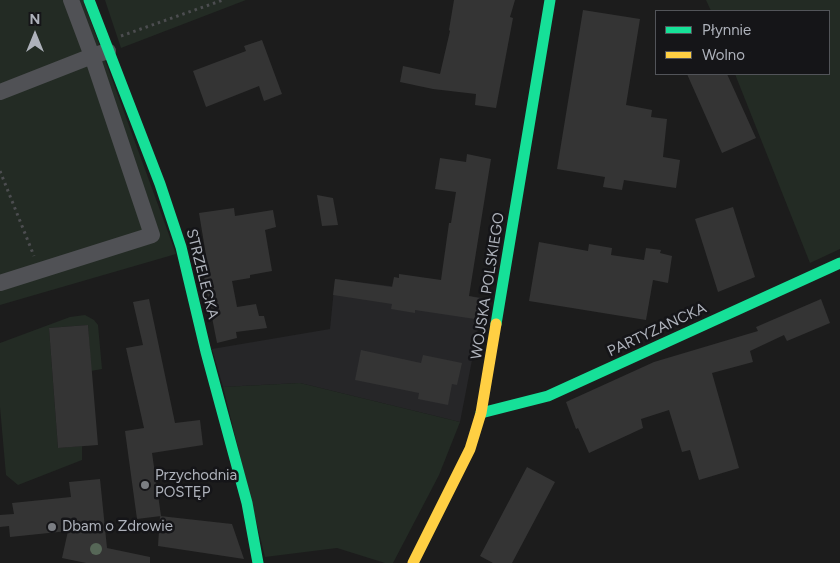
<!DOCTYPE html>
<meta charset="utf-8">
<style>
body{margin:0}
#map{position:relative;width:840px;height:563px;overflow:hidden;background:#1c1c1c;font-family:Figtree,sans-serif}
canvas{display:block}
.legend{position:absolute;left:655px;top:10px;width:175px;height:65px;box-sizing:border-box;background:#151518;border:1px solid #525459;margin:0;padding:6px 9px;list-style:none;font-size:15px;color:#aeb2bb}
.legend li{display:flex;align-items:center;gap:10px;height:25px}
.legend b{width:25px;border:1px solid #525459}
.north{position:absolute;left:10px;top:10px;width:50px;height:50px;-webkit-text-stroke:4px #151518;paint-order:stroke;rotate:0deg;font-size:14px;font-weight:700;line-height:20px;text-align:center;color:#aeb2bb}
.north::after{content:'';display:block;margin:auto;width:18px;height:22px;background:#aeb2bb;clip-path:polygon(50% 0,100% 100%,50% 72%,0 100%)}
</style>
<div id="map">
<canvas width="840" height="563"></canvas>
<ul class="legend">
<li><b style="height:6px;background:#16e098"></b>Płynnie</li>
<li><b style="height:6px;background:#ffcf43"></b>Wolno</li>
</ul>
<div class="north">N</div>
</div>
<script>
const g = document.querySelector('canvas').getContext('2d');
g.lineJoin = 'round';
function paint(path, color) {
  g.fillStyle = color;
  g.fill(path, 'evenodd');
}
function trace(path, color, width, dash) {
  g.strokeStyle = color;
  g.lineWidth = width;
  g.lineCap = dash ? 'butt' : 'round';
  g.setLineDash(dash || []);
  g.stroke(path);
}
function label(font, color, halo, rows, align = 'center') {
  g.font = font + ' Figtree,sans-serif';
  g.lineWidth = 5;
  g.setLineDash([]);
  g.textBaseline = 'middle';
  g.strokeStyle = halo;
  g.fillStyle = color;
  for (const [text, x, y, turn = 0] of rows) {
    g.save();
    g.translate(x, y);
    g.rotate((+turn || 0) * Math.PI / 180);
    g.textAlign = isNaN(turn) ? turn : align;
    if (halo) g.strokeText(text, 0, 0);
    g.fillText(text, 0, 0);
    g.restore();
  }
}
const built = new Path2D(`
 M335 279 484 298 460 422 300 383 223 387 212 349 330 329Z`);
const green = new Path2D(`
 M0 0H83L176 254 0 305Z
 M105 0H246L121 48Z
 M706 0H840V249L810 263 735 74H829V11H711Z
 M85 315 94 320 98 325 102 369 91 371 88 325 49 328 58 448 82 446V460L18 485 6 475 0 407V343L70 317Z
 M300 383 460 422 439 475 393 563H385L337 548 265 557 223 387Z`);
const building = new Path2D(`
 M454 0H515L510 17 513 18 496 108 475 105 476 94 433 89 400 82 403 66 440 74 450 31 449 30Z
 M583 10 640 19 626 105 652 110 651 117 667 119 663 157 680 160 676 188 624 180 622 190 603 187 605 177 557 169Z
 M262 40 282 94 264 101 259 86 206 107 193 71 246 51 244 46Z
 M687 74H727L756 138 722 153Z
 M467 154 491 159 469 296 479 298 475 319 415 310V313L391 309 392 304 333 295 335 279 392 287 394 277 399 278V274L441 280 449 223H451L456 192 435 189 440 158 466 162Z
 M317 195 333 198 338 225 322 226Z
 M733 207 755 277 718 292 695 219Z
 M234 208 235 216 273 210 276 227 265 230 272 271 250 275V278L232 281 237 307 256 304 259 316H264L267 328 236 332 237 338 217 343 200 256 206 255 199 213Z
 M539 242 588 251 589 244 612 248 611 255 644 260 646 248 661 250 660 253 672 256 668 283 653 280 646 320 529 301Z
 M149 299 175 423 200 420 203 445 152 453 161 516 137 519 125 431 144 428 126 348 143 345 133 302Z
 M821 299 830 323 787 341 784 335 750 351 753 362 712 373 739 468 699 480 690 450 682 452 669 410 641 419 643 428 589 453 578 428 576 429 566 402 654 362 758 331 756 327Z
 M88 325 98 445 58 448 49 328Z
 M361 350 421 363 423 355 462 363 457 385 452 384 448 405 418 399 419 393 355 380Z
 M527 467 555 482 512 563H493L480 556Z
 M100 479 107 548 150 557V563H86L62 558 68 531 10 537 9 526 0 527V515L14 514 12 503 71 497 69 482Z
 M160 516 232 524 244 559 158 546Z`);
const path = new Path2D(`
 M121 36 223 0
 M0 171 34 256`);
const street = new Path2D(`
 M0 92 92 56 71 0
 M0 283 152 235 92 56 108 51`);
const fast = new Path2D(`
 M89 0 160 184 181 247 206 352 247 503 258 563
 M496 324 550 0
 M481 413 548 396 840 263`);
const slow = new Path2D(`
 M413 563 470 449 481 413 496 324`);
const trees = [
 [96,549]
];
const markers = [
 [145,485,5,"#7b7e83"],
 [52,527,5,"#7b7e83"]
];
const streetNames = [
 ["STRZELECKA",202,274,76],
 ["WOJSKA POLSKIEGO",488,286,-81],
 ["PARTYZANCKA",657,330,-25]
];
const poiNames = [
 ["Przychodnia",155,476],
 ["POSTĘP",155,493],
 ["Dbam o Zdrowie",62,527]
];
paint(built, '#262628');
paint(green, '#232b24');
paint(building, '#343434');
trace(path, '#4c4d50', 3, [2.5, 4]);
trace(street, '#505155', 16);
trace(fast, '#16e098', 11);
trace(slow, '#ffcf43', 11);
g.fillStyle = '#566757';
for (const [x, y] of trees) {
  g.beginPath();
  g.arc(x, y, 6, 0, 2 * Math.PI);
  g.fill();
}
for (const [x, y, r, color] of markers) {
  const dot = new Path2D();
  dot.arc(x, y, r, 0, 2 * Math.PI);
  g.fillStyle = color;
  g.fill(dot);
  trace(dot, '#151518', 2);
}
label('15px', '#aeb2bb', '#151518', streetNames);
label('15px', '#aeb2bb', '#151518', poiNames, 'left');
</script>
